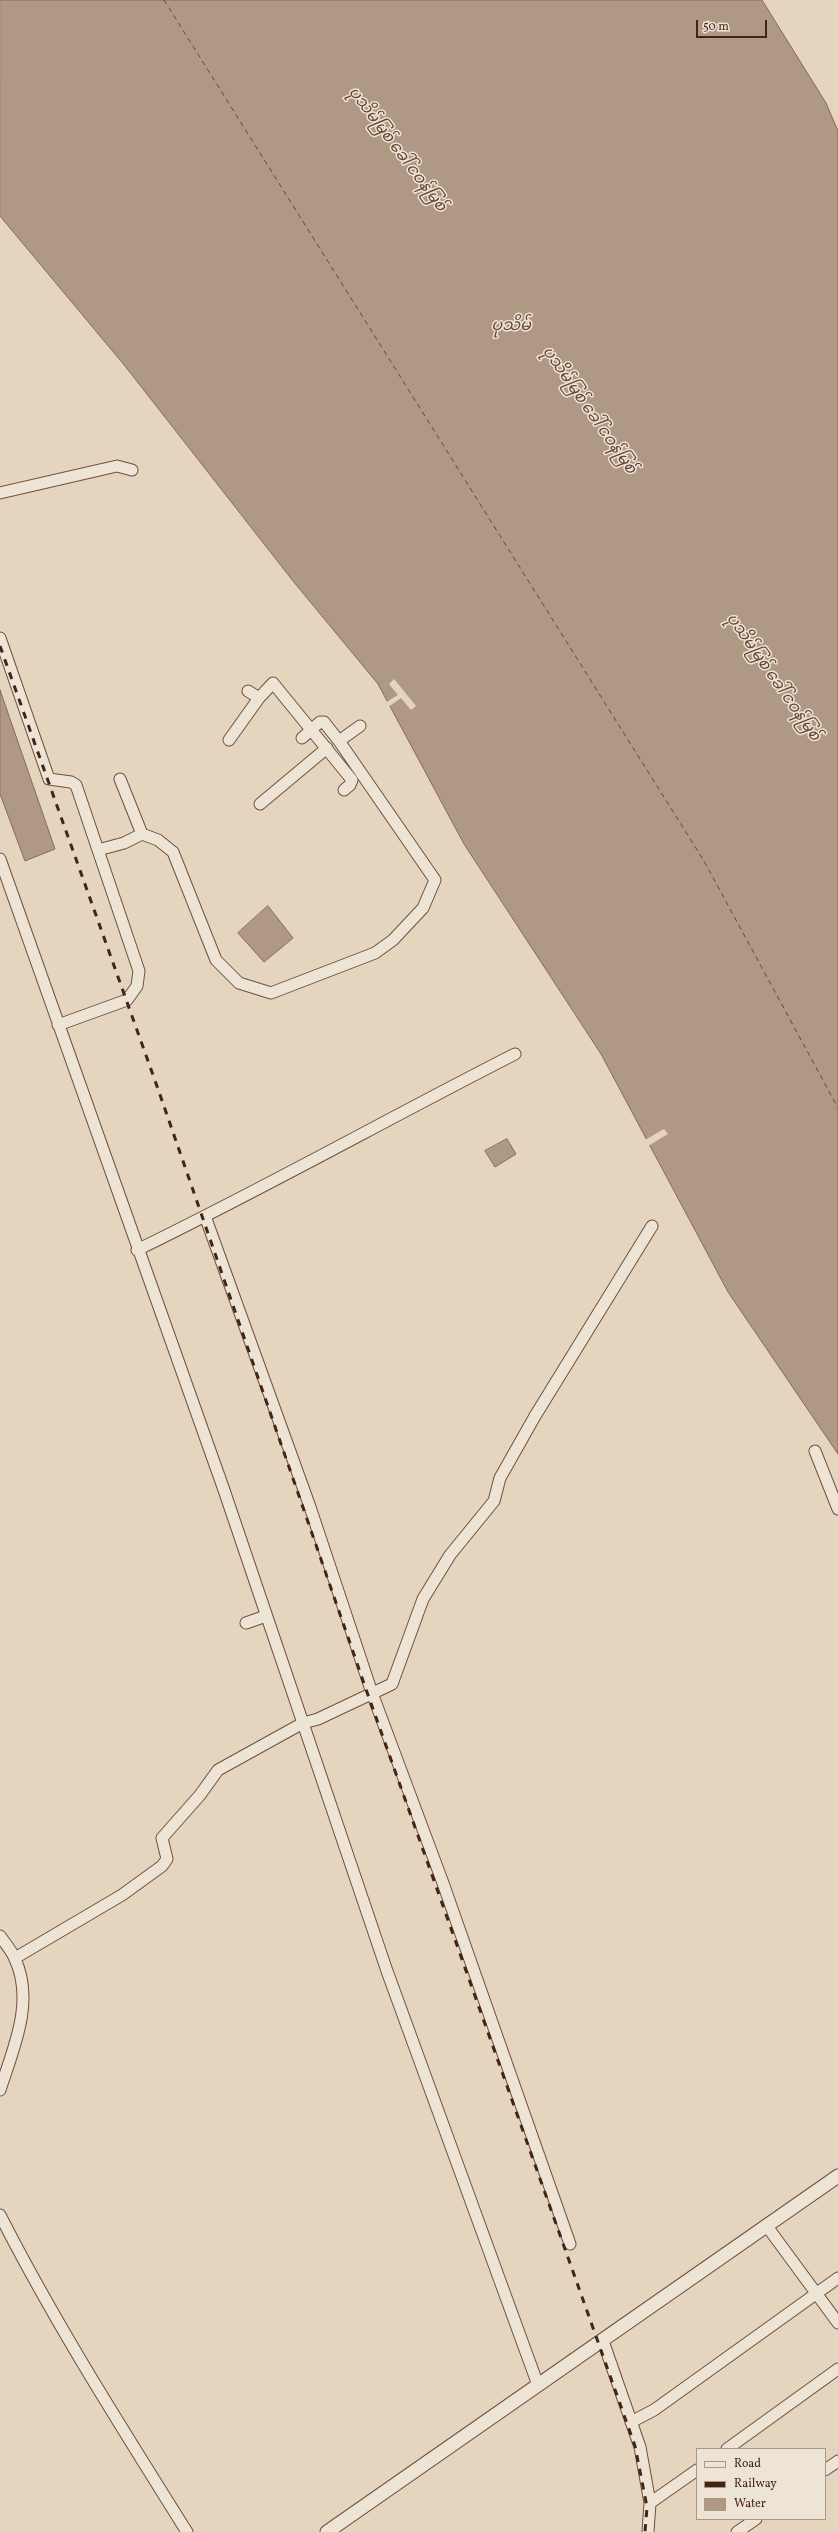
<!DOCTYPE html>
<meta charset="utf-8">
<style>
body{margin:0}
#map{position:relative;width:838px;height:2532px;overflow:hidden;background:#e5d5be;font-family:Vollkorn,serif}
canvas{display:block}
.legend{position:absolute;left:696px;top:2448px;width:130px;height:72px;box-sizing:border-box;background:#eee4d5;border:1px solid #ab9788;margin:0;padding:5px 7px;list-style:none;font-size:12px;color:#462415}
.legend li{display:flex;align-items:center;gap:8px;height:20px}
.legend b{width:20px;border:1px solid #ab9788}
.scale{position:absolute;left:696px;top:20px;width:71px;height:18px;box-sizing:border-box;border:2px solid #462415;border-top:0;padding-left:5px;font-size:12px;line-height:14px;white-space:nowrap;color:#462415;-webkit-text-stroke:3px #eee4d5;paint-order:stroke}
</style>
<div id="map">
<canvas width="838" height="2532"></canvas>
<ul class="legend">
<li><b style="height:5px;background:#eee4d5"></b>Road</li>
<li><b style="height:5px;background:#462415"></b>Railway</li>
<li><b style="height:11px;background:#af9985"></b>Water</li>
</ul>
<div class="scale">50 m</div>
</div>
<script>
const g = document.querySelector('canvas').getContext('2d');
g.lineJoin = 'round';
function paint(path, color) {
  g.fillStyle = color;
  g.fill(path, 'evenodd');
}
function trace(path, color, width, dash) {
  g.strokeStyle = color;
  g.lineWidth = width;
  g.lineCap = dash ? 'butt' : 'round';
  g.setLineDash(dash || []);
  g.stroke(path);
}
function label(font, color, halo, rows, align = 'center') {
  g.font = font + ' Vollkorn,"Noto Sans Myanmar",serif';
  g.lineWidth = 3;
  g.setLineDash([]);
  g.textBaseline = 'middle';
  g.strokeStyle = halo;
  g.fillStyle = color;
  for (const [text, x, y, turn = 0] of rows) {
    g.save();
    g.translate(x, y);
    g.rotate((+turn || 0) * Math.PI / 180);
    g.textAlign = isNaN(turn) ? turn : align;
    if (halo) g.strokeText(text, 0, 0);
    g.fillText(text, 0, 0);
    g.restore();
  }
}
const water = new Path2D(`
 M0 0H762L826 103 838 131V1454L728 1292 601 1054 464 844 378 684 293 581 125 366 0 216Z
 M0 690 55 849 25 861 0 794Z
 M268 906 293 938 264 962 238 933Z
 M507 1139 516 1154 495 1167 485 1151Z`);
const pier = new Path2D(`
 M394 679 416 706 411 710 401 698 388 707 385 703 398 695 389 684Z
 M664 1129 668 1134 648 1146 645 1140Z`);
const ferry = new Path2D(`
 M164 0 704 861 838 1108`);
const minor = new Path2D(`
 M0 493 117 466 132 470
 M0 638 49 779 71 782 76 785 98 850
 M248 691 259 698
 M229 740 259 698 273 683 352 780 350 785 344 790
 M339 741 360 726
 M120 779 142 834
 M260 804 327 748
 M0 859 224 1490 387 1971 538 2385
 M58 1025 127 1000 137 986 139 971 98 850 124 843 142 834 158 840 173 852 216 960 239 983 271 993 375 953 393 940 423 908 435 880 339 741 324 722H320L302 738
 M205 1216 309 1504 372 1693 443 1883 570 2244
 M137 1250C265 1188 389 1118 515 1054
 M815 1451 838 1509
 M246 1623 266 1616
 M0 1936C5 1943 12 1951 15 1959 35 2002 13 2049 0 2090
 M15 1958 122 1895 162 1866 167 1859 162 1838 200 1795 218 1770 303 1723 318 1719 392 1684 423 1599 450 1555 494 1501 500 1478 535 1416 652 1226
 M0 2215C56 2325 122 2428 187 2532
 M766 2225 838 2323
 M603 2341 640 2447 650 2503 648 2532
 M631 2422 654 2410 838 2278
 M727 2449 838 2369
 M825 2470 838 2461
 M650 2503 697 2470
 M737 2532 756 2519`);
const tertiary = new Path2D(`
 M327 2532 838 2176`);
const rail = new Path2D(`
 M0 646 158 1089 368 1695 635 2446 647 2507 645 2532`);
const waterNames = [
 ["ပုသိမ်မြစ် ခေါ် ငဝန်မြစ်",396,150,53],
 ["ပုသိမ်",511,327],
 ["ပုသိမ်မြစ် ခေါ် ငဝန်မြစ်",588,411,55],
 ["ပုသိမ်မြစ် ခေါ် ငဝန်မြစ်",772,678,55]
];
paint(water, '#af9985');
trace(water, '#856a58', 1);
paint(pier, '#e5d5be');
trace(ferry, '#664737', 1, [5, 4]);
trace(minor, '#6e503f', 13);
trace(tertiary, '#6e503f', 15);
trace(minor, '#eee4d5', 11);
trace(tertiary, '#eee4d5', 13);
trace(rail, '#462415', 3, [7, 7]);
label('italic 16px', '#664737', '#eee4d5', waterNames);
</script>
